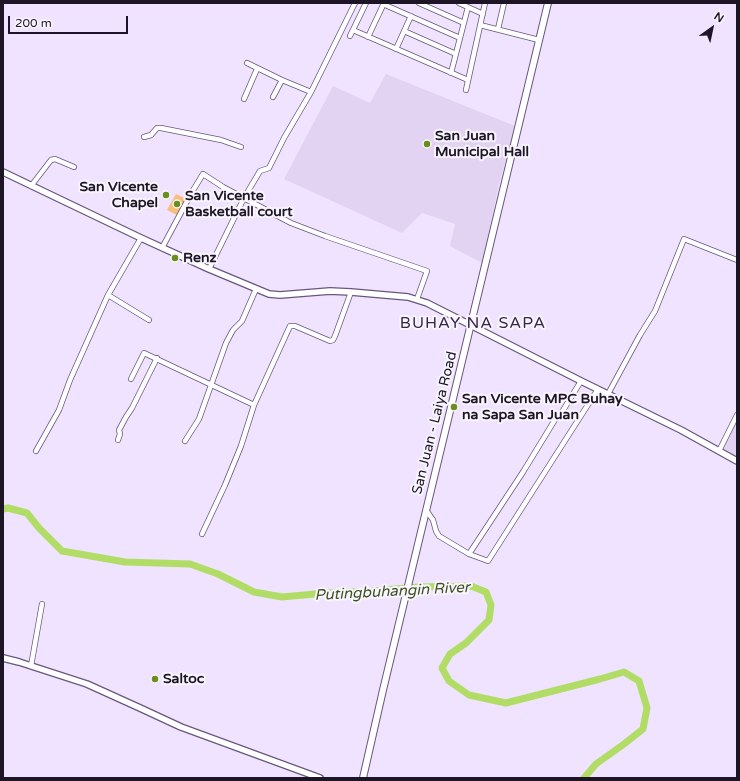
<!DOCTYPE html>
<style>
body{margin:0}
#map{position:relative;width:740px;height:781px;overflow:hidden;background:#f0e3ff;font-family:"Varela Round",sans-serif}
canvas{display:block}
.frame{position:absolute;inset:0;border:4px solid #1d1525;pointer-events:none}
.north{position:absolute;left:692px;top:8px;width:40px;height:40px;-webkit-text-stroke:3px #f9f5fe;paint-order:stroke;rotate:33deg;font-size:11px;font-weight:700;line-height:16px;text-align:center;color:#1d1525}
.north::after{content:'';display:block;margin:auto;width:14px;height:18px;background:#1d1525;clip-path:polygon(50% 0,100% 100%,50% 72%,0 100%)}
.scale{position:absolute;left:8px;top:16px;width:120px;height:18px;box-sizing:border-box;border:2px solid #1d1525;border-top:0;padding-left:5px;font-size:12px;line-height:14px;white-space:nowrap;color:#1d1525;-webkit-text-stroke:3px #f9f5fe;paint-order:stroke}
</style>
<div id="map">
<canvas width="740" height="781"></canvas>
<div class="frame"></div>
<div class="north">N</div>
<div class="scale">200 m</div>
</div>
<script>
const g = document.querySelector('canvas').getContext('2d');
g.lineJoin = 'round';
function paint(path, color) {
  g.fillStyle = color;
  g.fill(path, 'evenodd');
}
function trace(path, color, width, dash) {
  g.strokeStyle = color;
  g.lineWidth = width;
  g.lineCap = dash ? 'butt' : 'round';
  g.setLineDash(dash || []);
  g.stroke(path);
}
function label(font, color, halo, rows, align = 'center') {
  g.font = font + ' "Varela Round",sans-serif';
  g.lineWidth = 4;
  g.setLineDash([]);
  g.textBaseline = 'middle';
  g.strokeStyle = halo;
  g.fillStyle = color;
  for (const [text, x, y, turn = 0] of rows) {
    g.save();
    g.translate(x, y);
    g.rotate((+turn || 0) * Math.PI / 180);
    g.textAlign = isNaN(turn) ? turn : align;
    if (halo) g.strokeText(text, 0, 0);
    g.fillText(text, 0, 0);
    g.restore();
  }
}
const built = new Path2D(`
 M386 74 515 126 499 184 482 263 450 246 455 224 422 213 402 233 284 179 333 86 370 103Z
 M737 420V457L722 449Z`);
const green = new Path2D(`
 M176 194 186 199 177 215 167 210Z`);
const river = new Path2D(`
 M3 509 8 508 27 513 39 528 62 551 125 562 190 564 218 574 254 592 282 597 326 593 373 591 418 587 471 586 486 592 491 605 489 620 466 643 450 654 442 668 449 681 469 695 506 703 600 679 624 672 639 681 647 708 643 729 624 744 596 764 584 778`);
const minor = new Path2D(`
 M419 3 464 23
 M459 3 483 14
 M383 4 460 38
 M480 25 539 40
 M498 29 504 3
 M353 30 468 80
 M404 31 456 54
 M350 36 366 3
 M368 37 384 3
 M396 49 411 16
 M247 63 282 80 311 92
 M451 73 468 7
 M466 90 485 3
 M273 97 282 80
 M244 99 257 69
 M144 137 151 135 157 128H161L221 140 241 147
 M31 186 51 160 55 159 74 167
 M162 248 192 192 203 174 223 187 291 223 325 236 427 271 417 299
 M209 269 244 198 260 171 269 168 284 138 311 92 355 3
 M108 295 149 320
 M131 379 144 353 254 405
 M608 394 640 335 655 311 684 239 737 260
 M118 440 120 434 119 430 126 417 132 408 157 358
 M185 441 199 419 226 343 233 330 242 321 256 289
 M36 451 59 410 70 380 108 295 141 238
 M719 451 737 415
 M426 510 433 520 436 531 439 536 469 554 488 561 598 389
 M202 534 225 485 241 446 254 405 290 326H295L330 341 333 340 335 336 351 292
 M469 554 523 472 556 418 562 412 581 381
 M31 666 42 604`);
const tertiary = new Path2D(`
 M3 172 141 238 209 269 269 294 280 295 330 291 351 292 408 297 427 303 581 381 681 430 737 461
 M3 658 19 662 87 684 140 708 181 727 320 778`);
const secondary = new Path2D(`
 M363 778 383 690 548 3`);
const markers = [
 [427,144,4,"#6a8f1a"],
 [166,195,4,"#6a8f1a"],
 [177,204,4,"#6a8f1a"],
 [175,258,4,"#6a8f1a"],
 [454,407,4,"#6a8f1a"],
 [155,679,4,"#6a8f1a"]
];
const poiNames = [
 ["San Juan",435,136],
 ["Municipal Hall",435,152],
 ["San Vicente",158,187,"right"],
 ["Chapel",158,203,"right"],
 ["San Vicente",185,196],
 ["Basketball court",185,212],
 ["Renz",183,258],
 ["San Vicente MPC Buhay",462,399],
 ["na Sapa San Juan",462,415],
 ["Saltoc",163,679]
];
const streetNames = [
 ["San Juan - Laiya Road",435,423,-76]
];
const waterNames = [
 ["Putingbuhangin River",392,592,-3]
];
const quarterNames = [
 ["BUHAY NA SAPA",473,324]
];
paint(built, '#e2d3f2');
paint(green, '#fbbc79');
trace(river, '#b1dd66', 7);
trace(minor, '#69567d', 6);
trace(tertiary, '#69567d', 8);
trace(secondary, '#69567d', 8);
trace(minor, '#fff', 4.5);
trace(tertiary, '#fff', 5.5);
trace(secondary, '#fff', 6);
for (const [x, y, r, color] of markers) {
  const dot = new Path2D();
  dot.arc(x, y, r, 0, 2 * Math.PI);
  g.fillStyle = color;
  g.fill(dot);
  trace(dot, '#f9f5fe', 1.5);
}
label('bold 14px', '#1d1525', '#f9f5fe', poiNames, 'left');
label('14px', '#1d1525', '#f9f5fe', streetNames);
label('italic 15px', '#3e5020', '#f9f5fe', waterNames);
g.letterSpacing = '1px';
label('16px', '#38264a', '#f9f5fe', quarterNames);
g.letterSpacing = '0px';
</script>
